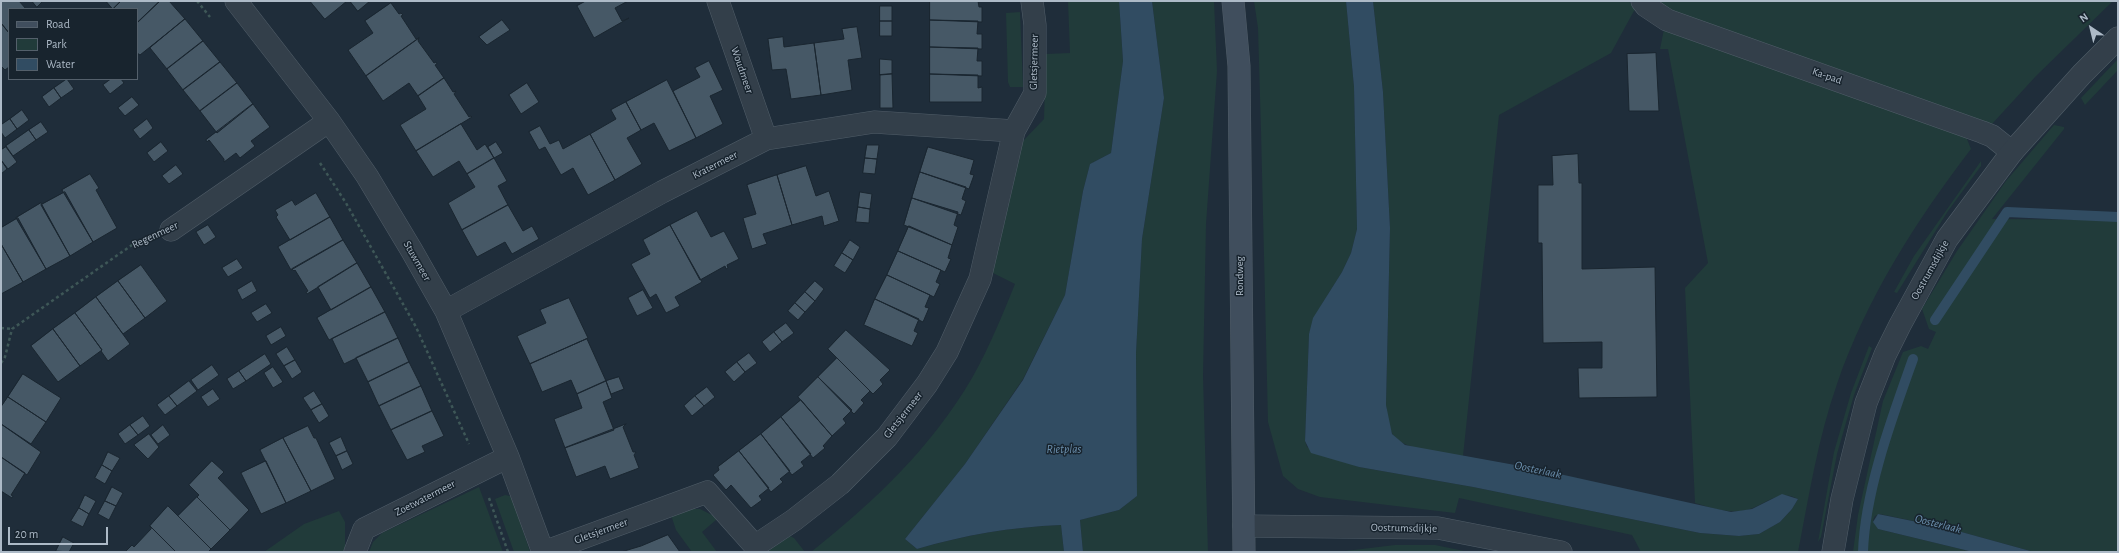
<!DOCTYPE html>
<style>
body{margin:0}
#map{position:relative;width:2119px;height:553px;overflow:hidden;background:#1f2d3a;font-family:"Alegreya Sans",sans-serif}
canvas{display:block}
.frame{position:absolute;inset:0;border:2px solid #adbac7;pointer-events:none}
.legend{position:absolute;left:8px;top:8px;width:130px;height:72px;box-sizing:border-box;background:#18242e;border:1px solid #54606b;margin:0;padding:5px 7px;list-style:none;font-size:12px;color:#adbac7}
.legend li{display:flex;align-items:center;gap:8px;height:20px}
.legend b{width:20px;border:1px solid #54606b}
.north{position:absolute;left:2071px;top:8px;width:40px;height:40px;-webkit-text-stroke:3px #18242e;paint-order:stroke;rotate:325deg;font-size:11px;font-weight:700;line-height:16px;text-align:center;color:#adbac7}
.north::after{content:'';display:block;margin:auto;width:14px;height:18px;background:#adbac7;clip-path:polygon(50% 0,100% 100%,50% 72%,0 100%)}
.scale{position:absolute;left:8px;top:527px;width:100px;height:18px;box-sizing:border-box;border:2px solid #adbac7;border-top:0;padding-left:5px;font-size:12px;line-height:14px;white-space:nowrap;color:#adbac7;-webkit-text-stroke:3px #18242e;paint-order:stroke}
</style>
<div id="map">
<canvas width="2119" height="553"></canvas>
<div class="frame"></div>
<ul class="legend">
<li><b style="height:5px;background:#404e5d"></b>Road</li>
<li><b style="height:11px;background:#213b3a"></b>Park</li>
<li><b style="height:11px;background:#314c62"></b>Water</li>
</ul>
<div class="north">N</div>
<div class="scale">20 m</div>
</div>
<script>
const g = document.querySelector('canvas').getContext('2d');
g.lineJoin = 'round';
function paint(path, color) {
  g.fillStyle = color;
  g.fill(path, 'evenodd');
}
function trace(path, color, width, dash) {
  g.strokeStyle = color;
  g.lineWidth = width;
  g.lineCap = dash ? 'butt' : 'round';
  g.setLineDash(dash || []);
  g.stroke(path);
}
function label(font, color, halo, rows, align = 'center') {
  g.font = font + ' "Alegreya Sans",sans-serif';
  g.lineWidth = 3;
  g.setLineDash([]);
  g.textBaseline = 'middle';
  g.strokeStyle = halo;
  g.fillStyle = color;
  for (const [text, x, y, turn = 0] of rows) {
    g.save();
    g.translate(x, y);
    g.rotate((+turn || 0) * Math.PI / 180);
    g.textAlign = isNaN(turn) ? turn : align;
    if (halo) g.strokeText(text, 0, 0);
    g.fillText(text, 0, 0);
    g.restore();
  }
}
const green = new Path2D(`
 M1068 1H1119L1123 61 1111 153 1090 164 1083 191 1065 295 1023 379 965 464 905 539 917 549C965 535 1011 527 1061 525L1064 552H811C874 502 931 448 972 378 989 348 1002 316 1015 284L991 272 1012 190 1019 150 1024 140 1044 119 1046 54 1070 53Z
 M1152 1H1214L1217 71 1206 224 1203 376 1208 552H1083L1080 520 1119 510 1137 496 1136 353 1142 239 1164 98Z
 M1254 1H1346L1354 87 1357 229 1351 253 1342 272 1322 304 1309 334 1305 441 1307 447 1359 467 1473 487 1700 533 1739 536 1759 534 1780 522 1792 509 1798 499C1777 487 1762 509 1741 511 1726 513 1709 507 1695 503L1685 288 1708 263 1668 49H1660L1664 29 1681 37 1825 85 1965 134 1971 149C1916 221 1867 297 1837 384 1818 438 1809 496 1798 552H1641L1632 535 1459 498 1455 513 1320 497 1298 489 1283 476 1268 422 1261 131 1258 28Z
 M1373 1H1629L1635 9 1611 53 1499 115 1463 456C1444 453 1404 451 1393 435 1388 427 1387 414 1386 405L1390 228 1383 92Z
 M1658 1H2113L2036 76 1992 124 1675 12Z
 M1020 12 1023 87H1010L1008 82 1006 13Z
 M2118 59V70L2085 105 2081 98Z
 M2054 125 2064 127V129L1992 219 2118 220V552H2034L1947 528 1880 514 1875 516 1873 520 1878 529 1973 552H1853L1858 515 1883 401 1903 352 1921 346 1928 349 1936 332 1929 329 1922 309 1957 251 2006 181Z
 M1981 161V166L1948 211 1897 293 1894 292 1914 256Z
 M1869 346 1872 348 1854 395 1837 454 1821 537 1818 542 1834 452 1851 393Z
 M479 487 503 552H369L373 542 382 533Z
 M505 495 510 496 513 500 530 552H514L495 499Z
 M688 509H700L716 517V520L702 532 717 552H692L676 530 671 515Z
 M339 511 345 522V552H264L304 524Z
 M790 536 794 538 805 552H767Z
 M1395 545H1435L1469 552H1337Z`);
const water = new Path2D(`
 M1119 1H1152L1164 98 1142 239 1136 353 1137 496 1119 510 1080 520 1083 552H1064L1061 525C1011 527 964 535 917 549L905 539 965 464 1023 380 1065 295 1083 191 1090 164 1111 153 1123 61Z
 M1346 1H1373L1383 92 1390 228 1386 405 1392 434 1405 445 1537 469 1731 512 1752 509 1782 494 1798 499 1792 509 1780 522 1759 534 1739 536 1700 533 1473 487 1359 467 1311 453 1305 441 1309 334 1313 318 1342 272 1351 253 1357 229 1354 87Z
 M1878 514 1947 528 2034 552H1973L1878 529 1873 522Z`);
const stream = new Path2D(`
 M1935 320 2007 212 2118 217
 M1863 552C1865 490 1892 418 1913 359`);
const building = new Path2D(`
 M1 1H19L26 9H9V33L1 23Z
 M32 1H43L37 7Z
 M106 1H121L113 9Z
 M121 1H160L137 23V9H113Z
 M160 1H169L185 19 140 55 137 53V23Z
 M310 1H347L325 19Z
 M350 1H370L358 11Z
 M586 1H628L615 8 622 21 629 18 594 38 577 6Z
 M930 1H978L979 7H982V22L930 20Z
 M391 3 399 14 401 13 403 15 401 16 416 39 419 38 366 76 348 50 373 33 365 21Z
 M880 6H892V21H880Z
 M185 19 203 41 167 69 150 48Z
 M502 20 510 30 487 45 479 37Z
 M930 20 978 21 977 34H982V49L930 47Z
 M880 21H892V36H880Z
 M1 23 9 33V67L5 70 1 66Z
 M857 27 862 58 848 60 852 90 821 95 814 43 844 39 842 29Z
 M783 37 784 47 814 43 821 95 791 99 786 69 772 70 768 39Z
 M419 38 418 41 434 63 436 62 437 64 435 65 444 78 418 96 409 83 383 101 366 76Z
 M203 41 220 62 183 90 167 69Z
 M930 47 978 48 977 61H982V76L930 74Z
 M1656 53 1659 111H1629L1627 54Z
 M880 59 892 60V74L880 75Z
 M709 61 723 90 710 96 723 124 696 138 673 91 700 77 695 68Z
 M220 62 237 83 200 111 183 90Z
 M892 74 893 108H880V75Z
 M930 74 978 75V88L982 87V102H930Z
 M444 78 453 92 456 91 454 94 469 117 471 116 472 117 416 151 400 125 426 109 418 96Z
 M67 79 74 89 61 98 54 88Z
 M111 79H121L124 83 110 94 103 85Z
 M667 80 696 138 669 151 654 123 641 130 626 102Z
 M237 83 253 104 217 133 200 111Z
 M527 83 539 102 521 114 509 95Z
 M54 88 61 98 49 107 42 97Z
 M132 97 139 105 125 116 118 108Z
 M626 102 641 130 627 138 642 164 615 180 590 134 616 119 611 110Z
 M253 104 270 127 251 141 255 146 240 158 236 153 224 162V159L209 140 207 142 206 140Z
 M22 110 29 120 17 129 10 119Z
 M10 119 17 129 5 138 1 132V125Z
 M147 119 153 128 140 139 133 130Z
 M41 122 48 132 36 140 29 130Z
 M461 124 477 150 485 144 494 158 467 174 459 161 433 177 416 151Z
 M540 126 550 144 559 140 563 149 590 134 615 180 588 195 573 168 561 175 545 147 539 150 529 132Z
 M29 130 36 140 13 156 6 146Z
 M161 142 168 151 154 162 147 153Z
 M496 142 503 153 494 158 488 147Z
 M867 145H879L877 159 865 158Z
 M6 147 17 162 8 169 1 160V150Z
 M928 147 974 160 970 174 974 175 969 189 920 172Z
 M1578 154 1579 183H1582V269L1655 267 1657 397 1579 398 1578 368H1602V342L1543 343 1542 243H1538V185H1553L1552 156Z
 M494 158 507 181 498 186 508 205 462 230 448 203 475 187 467 174Z
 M865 158 877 159 875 174 863 173Z
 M1 160 7 169 1 174Z
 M176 165 183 174 169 184 162 176Z
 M806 166 816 196 829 191 839 221 824 226 822 216 792 225 777 175Z
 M920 172 966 187 962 199 966 201 961 215 912 198Z
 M90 174 99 188 96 190 117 228 93 242 62 190Z
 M777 175 792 225 763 234 767 244 752 249 743 218 756 214 747 185Z
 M65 192 93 242 70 256 41 205Z
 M860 192 872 194 870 209 858 207Z
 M316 193 330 217 290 240 276 217 278 215 275 210 292 200 295 205Z
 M912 198 958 212 954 225 958 227 952 245 904 225Z
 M41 203 70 256 46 269 16 218Z
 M508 205 523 231 532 226 539 239 512 254 505 242 477 257 462 230Z
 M858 207 870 209 869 223 856 222Z
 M697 211 711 237 724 231 739 259 727 265 728 268 726 269 725 266 700 280 670 225Z
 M330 217 343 240 291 270 278 247Z
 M18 218 46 269 23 282 1 244V228Z
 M208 225 216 237 204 245 196 232Z
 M670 225 702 282 675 297 680 306 666 313 656 294 650 298 631 264 650 254 643 240Z
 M909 226 952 245 948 258 951 259 945 272 898 251Z
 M343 240 357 263 307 294 306 292 308 291 295 270 294 271 292 269Z
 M850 240 860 247 853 260 842 253Z
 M1 244 23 282 1 294Z
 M898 251 941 270 936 282 940 284 934 297 887 275Z
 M842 253 853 260 845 273 834 266Z
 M237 259 243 268 228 277 222 268Z
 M357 263 371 287 331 310 318 287Z
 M141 265 167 301 145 318 118 281Z
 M887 275 930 295 925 307 929 308 923 322 875 299Z
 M118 281 145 318 123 334 96 297Z
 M252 281 257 291 242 300 237 290Z
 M815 281 824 289 815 301 805 292Z
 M371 287 385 312 329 340 317 318Z
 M643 290 653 308 637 316 628 298Z
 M805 292 815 301 805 312 795 303Z
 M96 297 130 344 108 361 101 351 102 350 75 313Z
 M569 298 588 338 530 364 517 336 546 323 540 310Z
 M875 299 919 319 914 331 918 333 912 346 864 325Z
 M795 303 805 312 798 320 788 311Z
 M266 304 272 313 257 322 251 313Z
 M385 312 398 338 344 364 332 339Z
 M75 313 102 350 80 366 53 329Z
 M786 323 794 333 782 342 774 332Z
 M281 327 286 336 271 345 266 336Z
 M53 329 80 366 58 382 31 346Z
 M846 330 890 370 880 380 883 384 873 394 828 349Z
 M774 332 782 342 770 352 762 342Z
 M398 338 409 362 368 382 356 358Z
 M587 339 606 381 577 394 571 380 542 392 530 364Z
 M287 347 295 360 284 366 276 354Z
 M749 353 757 363 745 372 737 362Z
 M265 354 271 364 246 381 239 371Z
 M837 358 870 391 861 400 864 403 854 414 818 377Z
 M295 360 302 372 292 379 284 366Z
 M409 362 421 386 379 406 368 382Z
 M737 362 745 372 734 382 725 372Z
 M212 365 219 375 198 390 191 380Z
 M273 367 283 382 273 388 264 373Z
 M239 371 246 381 233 389 227 379Z
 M23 374 61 398 46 422 8 397Z
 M619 377 624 389 611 394 606 381Z
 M818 377 852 410 843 419 846 423 832 436 798 397Z
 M189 381 197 391 177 406 169 396Z
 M606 381 612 398 603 402 614 430 565 448 554 419 582 408 577 394Z
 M421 386 432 411 391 430 379 406Z
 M707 387 715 397 704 406 695 396Z
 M213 389 220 399 208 407 201 397Z
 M314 391 322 404 311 410 303 398Z
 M169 396 177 406 165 415 157 405Z
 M695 396 704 406 692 416 684 406Z
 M8 397 46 422 31 444 1 424V407Z
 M801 400 832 436 823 446 825 448 813 458 781 417Z
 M322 404 329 416 319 423 311 410Z
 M432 411 444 436 422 446 425 452 407 460 391 430Z
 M143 416 150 426 138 435 130 425Z
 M781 417 811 454 801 462 804 466 792 475 761 434Z
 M1 424 41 452 27 475 1 457Z
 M626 424 623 427 633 452H636L634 455 639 468 610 479 605 466 576 477 565 448Z
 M130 425 138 435 125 444 118 434Z
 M163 425 170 435 158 444 151 435Z
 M308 426 314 438H316L335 479 311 491 283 438Z
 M149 434 159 447 148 459 134 445Z
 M761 434 790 471 780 479 783 482 771 492 739 451Z
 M341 437 347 451 336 456 329 443Z
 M283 438 311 491 286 503 260 450Z
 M347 451 353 464 342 470 336 456Z
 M739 451 769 488 759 496 762 500 751 508 731 485 726 490 713 475 719 470 718 467Z
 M108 452 120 458 112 471 102 465Z
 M1 457 25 473 11 495 13 496 12 498 1 491Z
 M212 461 224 472 218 478 249 510 230 530 197 497 199 495 189 485Z
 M266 461 286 503 261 514 241 473Z
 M102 465 112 471 105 484 95 478Z
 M112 487 123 493 116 506 105 501Z
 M85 495 96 501 89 514 79 508Z
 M197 497 230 530 211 549 178 516Z
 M105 501 116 506 109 520 98 514Z
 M168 506 211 549 208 552H176L150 526Z
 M79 508 89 514 83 527 71 521Z
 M150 526 176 552H125L132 545 134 547 151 529Z
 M668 535 680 552H621L641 546Z
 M63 537 74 543 69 552 56 551Z`);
const path = new Path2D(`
 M197 1 210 17
 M320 163 346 203 416 327 469 444
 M1 328 12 329
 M1 363 5 357 12 329 132 245 144 241
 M489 498 508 552`);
const minor = new Path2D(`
 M236 1 329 121 367 176 412 251 446 311 508 457 543 552
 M718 1 766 139
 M1642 1 1646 6 1667 20 1982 132 1992 136 2012 152
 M171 230 329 121
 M446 311 662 192 766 139 874 122 1014 131
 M355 552 364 529 508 457
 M544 552 707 492 755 546 794 520 840 484 887 437 927 384 947 352 980 279 1014 131 1035 93V25L1032 1`);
const tertiary = new Path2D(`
 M1244 526 1438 528 1561 552
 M1833 552 1842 499 1866 403 1885 355 1900 325 1947 239 2012 152 2082 74 2118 38`);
const secondary = new Path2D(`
 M1233 1 1239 66 1244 552`);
const streetNames = [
 ["Gletsjermeer",1034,62,-89],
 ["Woudmeer",742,70,71],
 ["Ka-pad",1827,76,19],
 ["Kratermeer",715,165,-27],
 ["Regenmeer",155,235,-25],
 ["Stuwmeer",417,261,60],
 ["Oostrumsdijkje",1930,270,-61],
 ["Rondweg",1240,276,-90],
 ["Gletsjermeer",903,415,-52],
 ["Zoetwatermeer",425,498,-27],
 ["Oostrumsdijkje",1404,528,1],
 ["Gletsjermeer",601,531,-20]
];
const waterNames = [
 ["Rietplas",1064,449],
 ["Oosterlaak",1538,470,12],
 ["Oosterlaak",1938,524,14]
];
paint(green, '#213b3a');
paint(water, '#314c62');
trace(stream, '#314c62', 10);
paint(building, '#465866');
trace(building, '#1a2630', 1);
trace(minor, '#505d68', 23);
trace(tertiary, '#505d68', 23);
trace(secondary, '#505d68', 23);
trace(path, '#3e5757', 2.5, [3, 3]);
trace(minor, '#333f4a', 22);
trace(tertiary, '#333f4a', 22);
trace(secondary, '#404e5d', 22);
label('11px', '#adbac7', '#18242e', streetNames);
label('italic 12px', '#6b8fad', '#18242e', waterNames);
</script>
